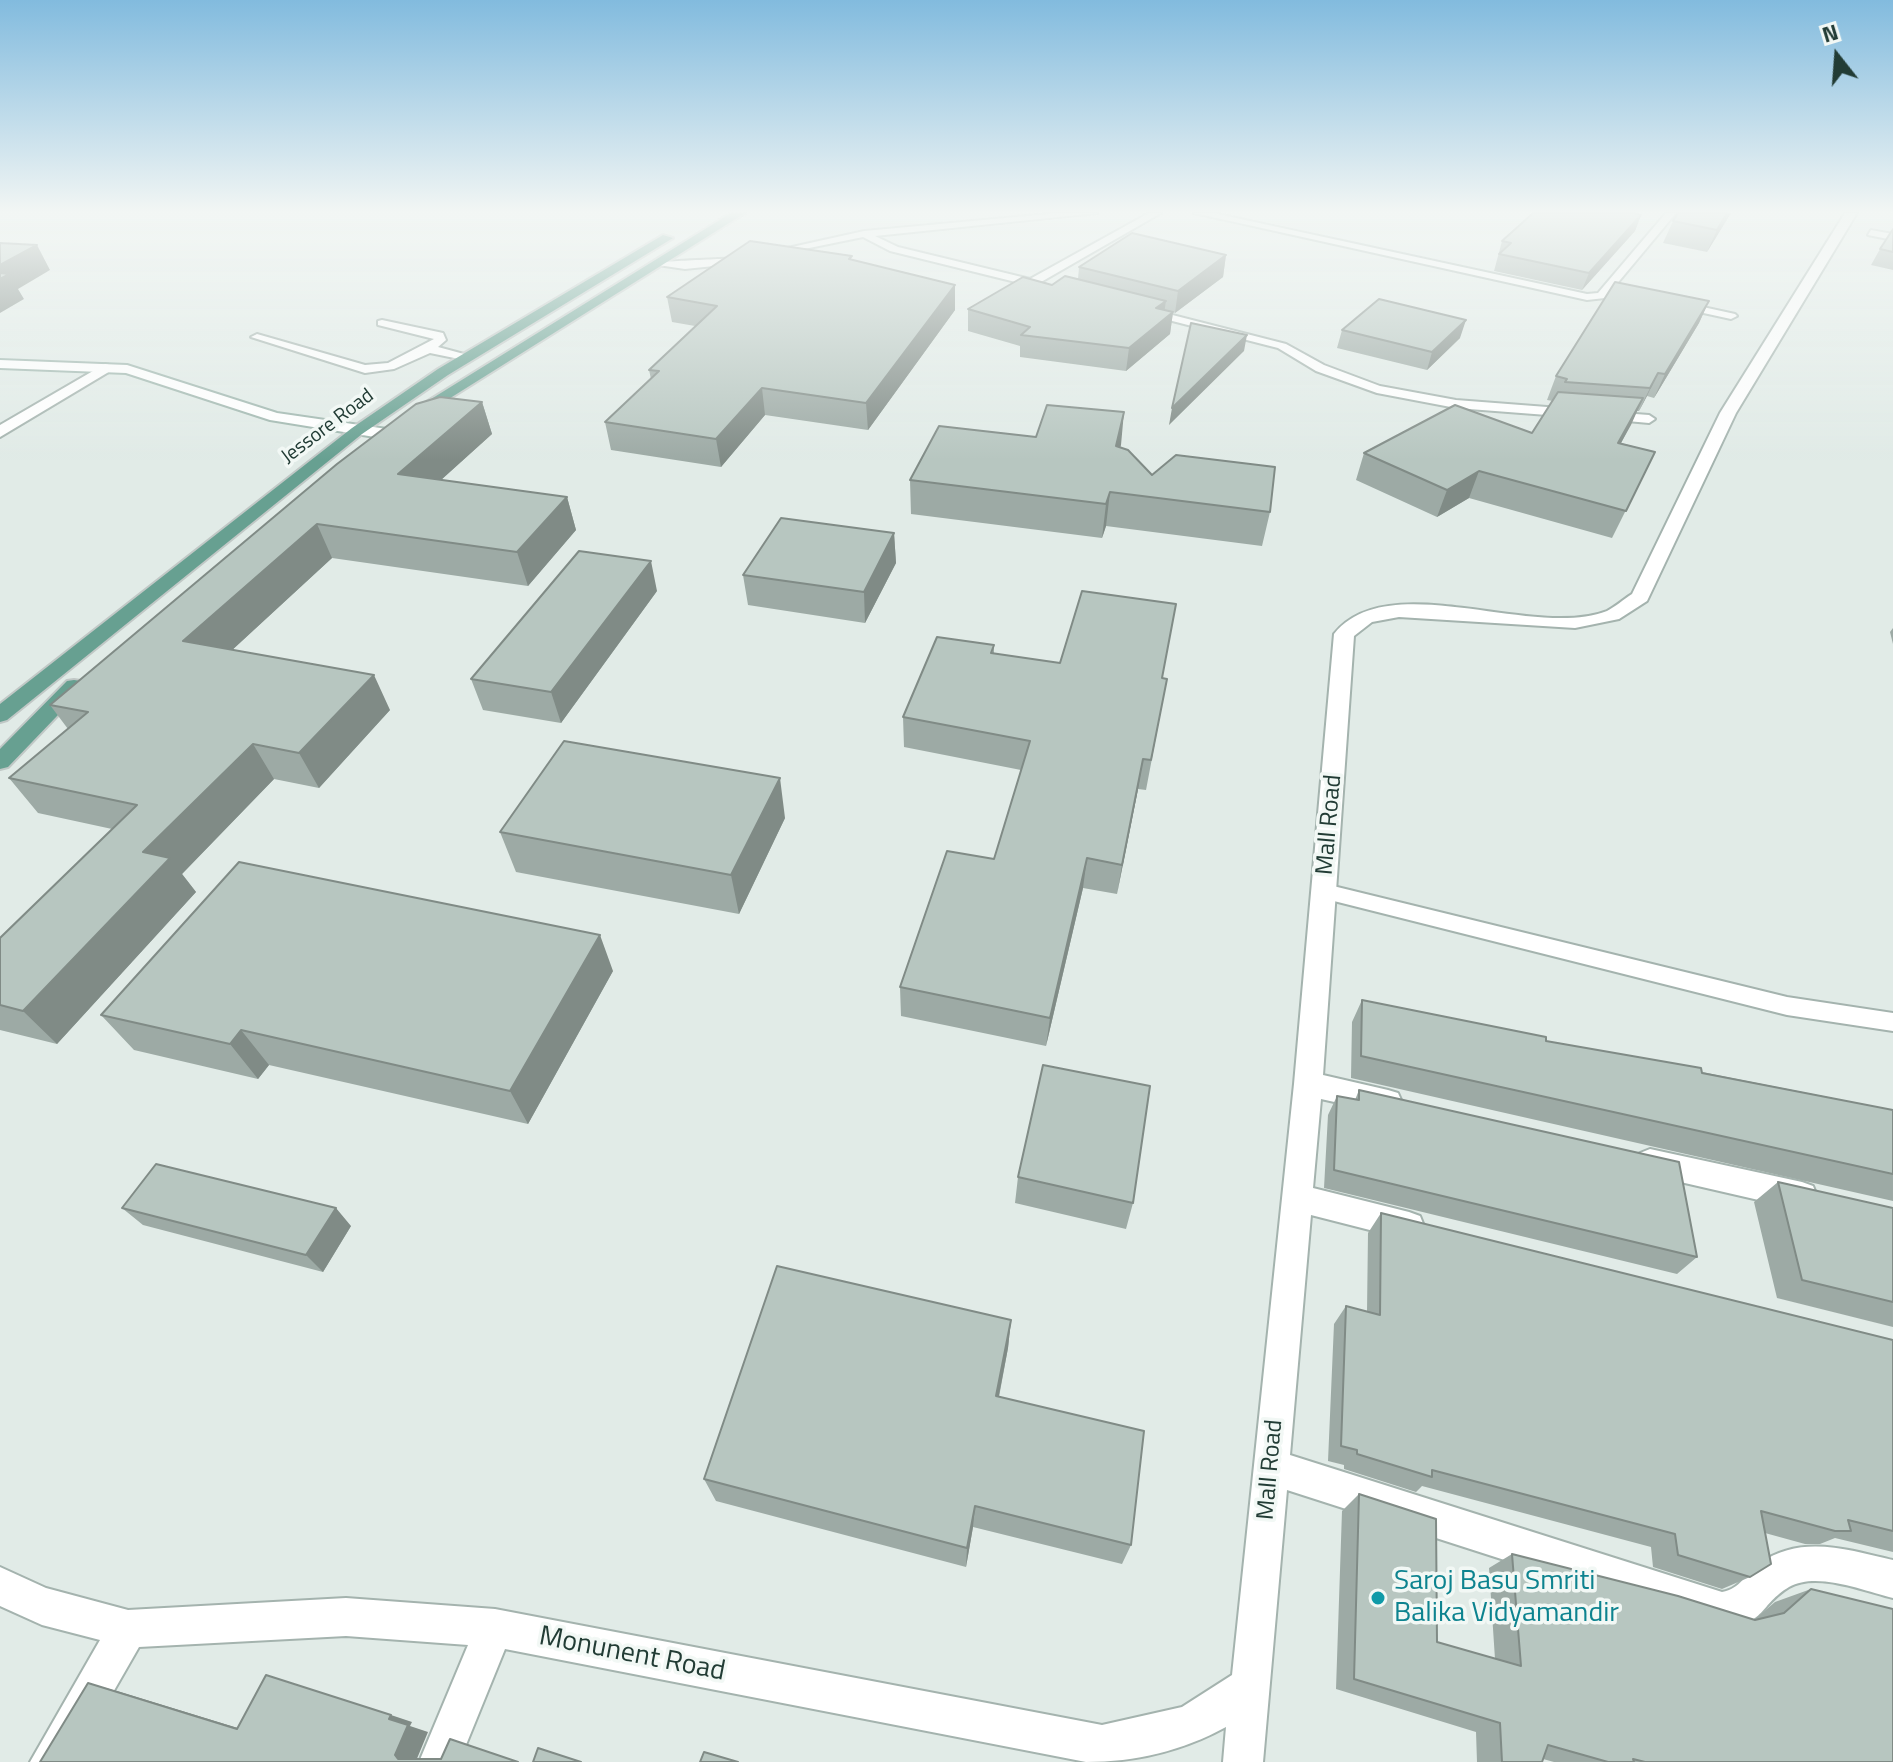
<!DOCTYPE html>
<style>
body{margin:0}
#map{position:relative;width:1893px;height:1762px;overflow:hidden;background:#e1ebe7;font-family:"Titillium Web",sans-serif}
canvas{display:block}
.north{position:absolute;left:1797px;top:16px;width:80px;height:80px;-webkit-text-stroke:6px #f2f8f5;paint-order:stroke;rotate:343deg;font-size:22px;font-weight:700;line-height:32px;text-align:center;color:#223c35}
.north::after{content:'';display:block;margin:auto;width:28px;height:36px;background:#223c35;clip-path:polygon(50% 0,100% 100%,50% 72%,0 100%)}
</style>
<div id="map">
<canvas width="1893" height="1762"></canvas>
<div class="north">N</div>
</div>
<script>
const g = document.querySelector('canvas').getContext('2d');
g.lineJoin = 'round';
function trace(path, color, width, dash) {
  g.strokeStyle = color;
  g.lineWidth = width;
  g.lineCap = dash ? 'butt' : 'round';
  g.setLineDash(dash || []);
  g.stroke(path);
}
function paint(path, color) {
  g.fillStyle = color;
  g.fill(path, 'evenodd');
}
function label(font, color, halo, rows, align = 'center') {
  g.font = font + ' "Titillium Web",sans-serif';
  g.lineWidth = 7;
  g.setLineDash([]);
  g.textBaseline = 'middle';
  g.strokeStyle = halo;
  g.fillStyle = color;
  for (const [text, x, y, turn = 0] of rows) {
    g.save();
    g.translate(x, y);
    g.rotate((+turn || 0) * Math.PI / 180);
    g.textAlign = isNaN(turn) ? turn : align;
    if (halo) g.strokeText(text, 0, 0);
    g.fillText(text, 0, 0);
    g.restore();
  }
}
const lane = new Path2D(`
 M1059 213H1097L875 236 898 247 1030 279 1149 213H1161L1041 282 1049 286 1044 289 890 251 863 237 770 256 765 253 864 231Z
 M1194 213H1213L1587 294 1598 293 1666 213H1676L1605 298 1587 300Z
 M1871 230 1893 234V240L1868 235Z
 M739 258 743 263 685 269 651 264C657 261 725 259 739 258Z
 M1680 302 1735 314 1737 316 1731 319 1676 307V303Z
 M1145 308 1286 344 1324 365 1380 386 1456 400 1573 409 1579 413 1573 417 1456 408 1377 393 1316 371 1278 348 1141 313V309Z
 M382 320 443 333 446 340 438 347 475 357 469 361 430 353 394 369 365 373 251 337 257 334 365 365 388 363 434 339 378 325V321Z
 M1609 412 1649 415 1655 419 1649 423 1605 419V413Z
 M1325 884 1787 997 1893 1013V1031L1787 1015 1318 897 1315 892 1318 887Z`);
const street = new Path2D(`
 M1845 213H1857L1736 413 1647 601 1619 619 1575 628 1399 617 1372 622 1354 636 1323 1075 1388 1090 1398 1093 1402 1102 1398 1111 1388 1114 1321 1099 1313 1188 1409 1212 1420 1216 1424 1226 1420 1236 1409 1240 1311 1215 1290 1455 1722 1592C1741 1589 1745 1573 1760 1563 1802 1534 1848 1550 1893 1560V1598C1864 1591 1817 1571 1789 1587 1759 1605 1767 1623 1722 1630L1287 1490 1263 1762H1223L1226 1727C1182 1751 1136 1762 1086 1762L505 1649 459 1762H419L468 1645 346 1636 139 1647 73 1762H30L100 1640 42 1625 0 1606V1567L46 1588 128 1610 346 1598 495 1609 1102 1725 1182 1707 1232 1675 1294 1084 1334 634C1388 566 1533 640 1607 611 1615 607 1624 599 1632 594L1720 413Z
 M105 364 117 367 0 437V425Z
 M1650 1149 1802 1182 1813 1186 1817 1196 1813 1206 1802 1210 1650 1175 1640 1171 1635 1162 1640 1153Z`);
const secondary = new Path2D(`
 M0 360 127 365 277 413 387 429 395 434 387 439 270 420 126 373 0 368Z`);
const primary = new Path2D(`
 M731 213H745L420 417 407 414Z
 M663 235 673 238 448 375 362 434 7 720 0 722V704L352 428 438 369Z
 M74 680 81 681 84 686 81 691 8 767 0 769V749L67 681Z`);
const wall = new Path2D(`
 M1678 213H1731L1707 252 1663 243 1673 221Z
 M1641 215 1635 231 1582 290 1494 271 1502 241Z
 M1893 229V270L1871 265 1880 249Z
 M1226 255 1223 277 1175 313 1173 312 1170 334 1126 371 1020 357V346L968 331V309L1052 285 1078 279 1079 267Z
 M852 260 955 285V310L868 430 765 415 721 467 611 450 605 422 651 379 649 370 695 326 672 322 667 297Z
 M1709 301 1699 323 1654 398 1647 396 1639 411H1637L1621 443 1655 452 1612 538 1469 498 1437 517 1356 480 1364 453 1532 433 1553 401 1547 400 1556 376Z
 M1342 330 1460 338 1427 370 1337 348Z
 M482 402 492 434 441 480 567 497 576 530 528 586 332 558 232 650 390 710 319 788 274 779 182 874 196 892 57 1044 0 1030V938L112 829 38 813 9 778 68 729 50 705Z
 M1120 447 1152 475 1270 512 1262 546 1106 526 1102 538 911 514 910 480Z
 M894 533 896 563 865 623 748 605 743 575Z
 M657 591 561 723 483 710 471 679Z
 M1893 628V644L1890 632Z
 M994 645V654L1167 679 1146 790 1138 789 1117 894 1083 888 1046 1046 901 1016 900 987 994 859 1021 770 904 747 903 717Z
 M785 818 739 914 516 872 500 832Z
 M613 971 528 1124 269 1065 258 1079 134 1050 101 1015Z
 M1362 1000 1546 1041 1893 1110V1201L1351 1078 1352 1022Z
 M1359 1090 1697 1257 1677 1274 1324 1188 1328 1115 1337 1096 1355 1100Z
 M1018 1177 1133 1203 1126 1229 1015 1203Z
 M1778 1182 1893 1208V1327L1777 1298 1754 1202Z
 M122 1208 351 1226 323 1272 143 1225Z
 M1381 1213 1893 1340V1552L1835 1538 1820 1544H1805L1765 1533 1750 1577 1722 1589 1653 1567 1651 1547 1422 1486 1416 1492 1344 1469V1465L1328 1461 1334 1324 1346 1306 1367 1312 1368 1233Z
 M1011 1320 1008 1348 999 1397 1131 1545 1122 1564 973 1527 966 1567 716 1501 704 1479Z
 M1359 1494 1437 1642 1495 1659 1489 1568 1512 1554 1754 1620 1775 1602 1811 1589 1893 1762H1554L1543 1759 1542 1762H1477L1476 1732 1336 1689 1342 1511Z`);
const shadedWall = new Path2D(`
 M1727 213H1731L1707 252 1717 230Z
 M1641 215 1635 231 1582 290 1589 273Z
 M37 245 50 270 18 289 24 299 0 313V265Z
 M1226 255 1223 277 1175 313 1178 291Z
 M955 285V310L868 430 866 403Z
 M1166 301 1163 320 1173 312 1170 334 1126 371 1129 348 1156 308Z
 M1709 301 1699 323 1654 398 1665 374Z
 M1466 320 1460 338 1427 370 1432 352Z
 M1247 335 1244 351 1169 425 1172 408Z
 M1658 373 1647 396 1639 411 1650 388Z
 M762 388 765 415 721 467 716 439Z
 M1643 398 1631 425 1606 470 1618 443Z
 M482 402 492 434 411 507 398 474Z
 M1124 412 1121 445 1112 479 1116 446Z
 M1479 471 1469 498 1437 517 1447 490Z
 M1110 492 1106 526 1102 538 1106 504Z
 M567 497 576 530 528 586 517 552Z
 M317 524 332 558 204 676 183 641Z
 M894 533 896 563 865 623 864 592Z
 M651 561 657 591 561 723 551 692Z
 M374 675 390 710 319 788 299 753Z
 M253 744 274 779 182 874 196 892 57 1044 23 1011 143 852Z
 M1143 759 1138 789 1117 894 1122 865Z
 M780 778 785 818 739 914 731 875Z
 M1087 858 1083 888 1046 1046 1050 1018Z
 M600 935 613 971 528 1124 510 1091Z
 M241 1030 269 1065 258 1079 230 1044Z
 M336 1208 351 1226 323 1272 306 1255Z
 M1011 1320 1008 1348 994 1421 996 1396Z
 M975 1506 973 1527 966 1567 967 1548Z
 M88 1683 120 1692 264 1736 237 1729Z
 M391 1715 412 1722 410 1726 428 1732 416 1761 398 1759 395 1755 389 1719Z`);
const building = new Path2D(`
 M1533 213H1634L1641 215 1589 273 1499 254 1511 243 1502 241Z
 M1678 213H1727L1717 230 1673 221Z
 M1893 229V252L1880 249Z
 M1132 233 1226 255 1178 291 1079 267Z
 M750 241 852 256 849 259 955 285 866 403 762 388 716 439 605 422 659 371 649 370 717 306 667 297Z
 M0 243 37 245 0 265Z
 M0 273 9 274 0 279Z
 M1065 276 1166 301 1156 308 1173 312 1129 348 1021 335 1030 327 968 309 1023 277 1052 285Z
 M1615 282 1709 301 1665 374 1658 373 1650 388 1565 382 1567 379 1556 376Z
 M1379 299 1466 320 1432 352 1342 330Z
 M1191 323 1247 335 1172 408Z
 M1558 392 1643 398 1618 443 1655 452 1626 511 1479 471 1447 490 1364 453 1455 405 1532 433Z
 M440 397 482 402 398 474 567 497 517 552 317 524 183 641 374 675 299 753 253 744 143 852 170 858 23 1011 0 1005V938L137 805 9 778 88 712 50 705 337 464 416 404Z
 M1047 405 1124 412 1116 446 1128 450 1152 475 1176 455 1275 467 1270 512 1110 492 1106 504 910 480 939 426 1036 437Z
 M781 518 894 533 864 592 743 575Z
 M579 551 651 561 551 692 471 679Z
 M1082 591 1176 604 1162 678 1167 679 1151 760 1143 759 1122 865 1087 858 1050 1018 900 987 947 851 994 859 1030 741 903 717 937 637 994 645 991 653 1060 663Z
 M564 741 780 778 731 875 500 832Z
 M239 862 600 935 510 1091 241 1030 230 1044 101 1015Z
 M1362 1000 1546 1037V1041L1701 1068 1702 1073 1893 1110V1174L1361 1056Z
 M1043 1065 1150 1086 1133 1203 1018 1177Z
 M1359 1090 1679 1162 1697 1257 1334 1170 1337 1096 1359 1100Z
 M156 1164 336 1208 306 1255 122 1208Z
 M1778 1182 1893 1208V1302L1802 1280Z
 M1381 1213 1893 1340V1531L1848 1520 1851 1531H1835L1761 1511 1771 1564 1750 1577 1678 1555 1675 1534 1432 1470V1477L1357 1454V1450L1341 1446 1346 1306 1380 1315Z
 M777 1266 1011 1320 996 1396 1144 1431 1131 1545 975 1506 967 1548 704 1479Z
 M1359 1494 1436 1519 1437 1642 1521 1666 1512 1554 1678 1596 1755 1620 1784 1613 1811 1589 1893 1609V1762H1645L1633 1759 1634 1762H1608L1548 1745 1542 1762H1502L1500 1723 1354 1679Z
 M266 1675 391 1715 389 1719 408 1725 395 1755 398 1759H441L450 1739 518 1762H40L88 1683 237 1729Z
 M538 1748 581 1762H533Z
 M704 1752 738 1762H700Z`);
const markers = [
 [1378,1598,8,"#0f9aa8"]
];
const farStreetnames = [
 ["Jessore Road",328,427,-37]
];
const streetNames = [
 ["Mall Road",1330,825,-85],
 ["Mall Road",1271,1470,-85]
];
const nearCulturenames = [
 ["Saroj Basu Smriti",1394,1582],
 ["Balika Vidyamandir",1394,1614]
];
const nearStreetnames = [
 ["Monunent Road",632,1655,11]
];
trace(lane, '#a4b3ae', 4);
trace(street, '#a4b3ae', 4);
trace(secondary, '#a0b7af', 4);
trace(primary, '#c1c8c6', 4);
paint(lane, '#fff');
paint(street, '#fff');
paint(secondary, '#fff');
paint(primary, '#67a091');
paint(wall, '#9daaa5');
paint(shadedWall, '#808b86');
paint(building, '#b7c6c0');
trace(building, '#808b86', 2);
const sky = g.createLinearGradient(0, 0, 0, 460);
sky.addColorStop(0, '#82bbde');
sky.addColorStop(0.46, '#f2f6f4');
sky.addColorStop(1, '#f2f6f400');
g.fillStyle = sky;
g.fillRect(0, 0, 1893, 460);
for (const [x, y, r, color] of markers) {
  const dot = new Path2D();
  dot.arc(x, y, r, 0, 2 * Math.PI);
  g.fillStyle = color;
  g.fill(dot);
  trace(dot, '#f2f8f5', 3);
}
label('20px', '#223c35', '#f2f8f5', farStreetnames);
label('24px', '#223c35', '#f2f8f5', streetNames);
label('28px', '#0d838f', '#f2f8f5', nearCulturenames, 'left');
label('28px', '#223c35', '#f2f8f5', nearStreetnames);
</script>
